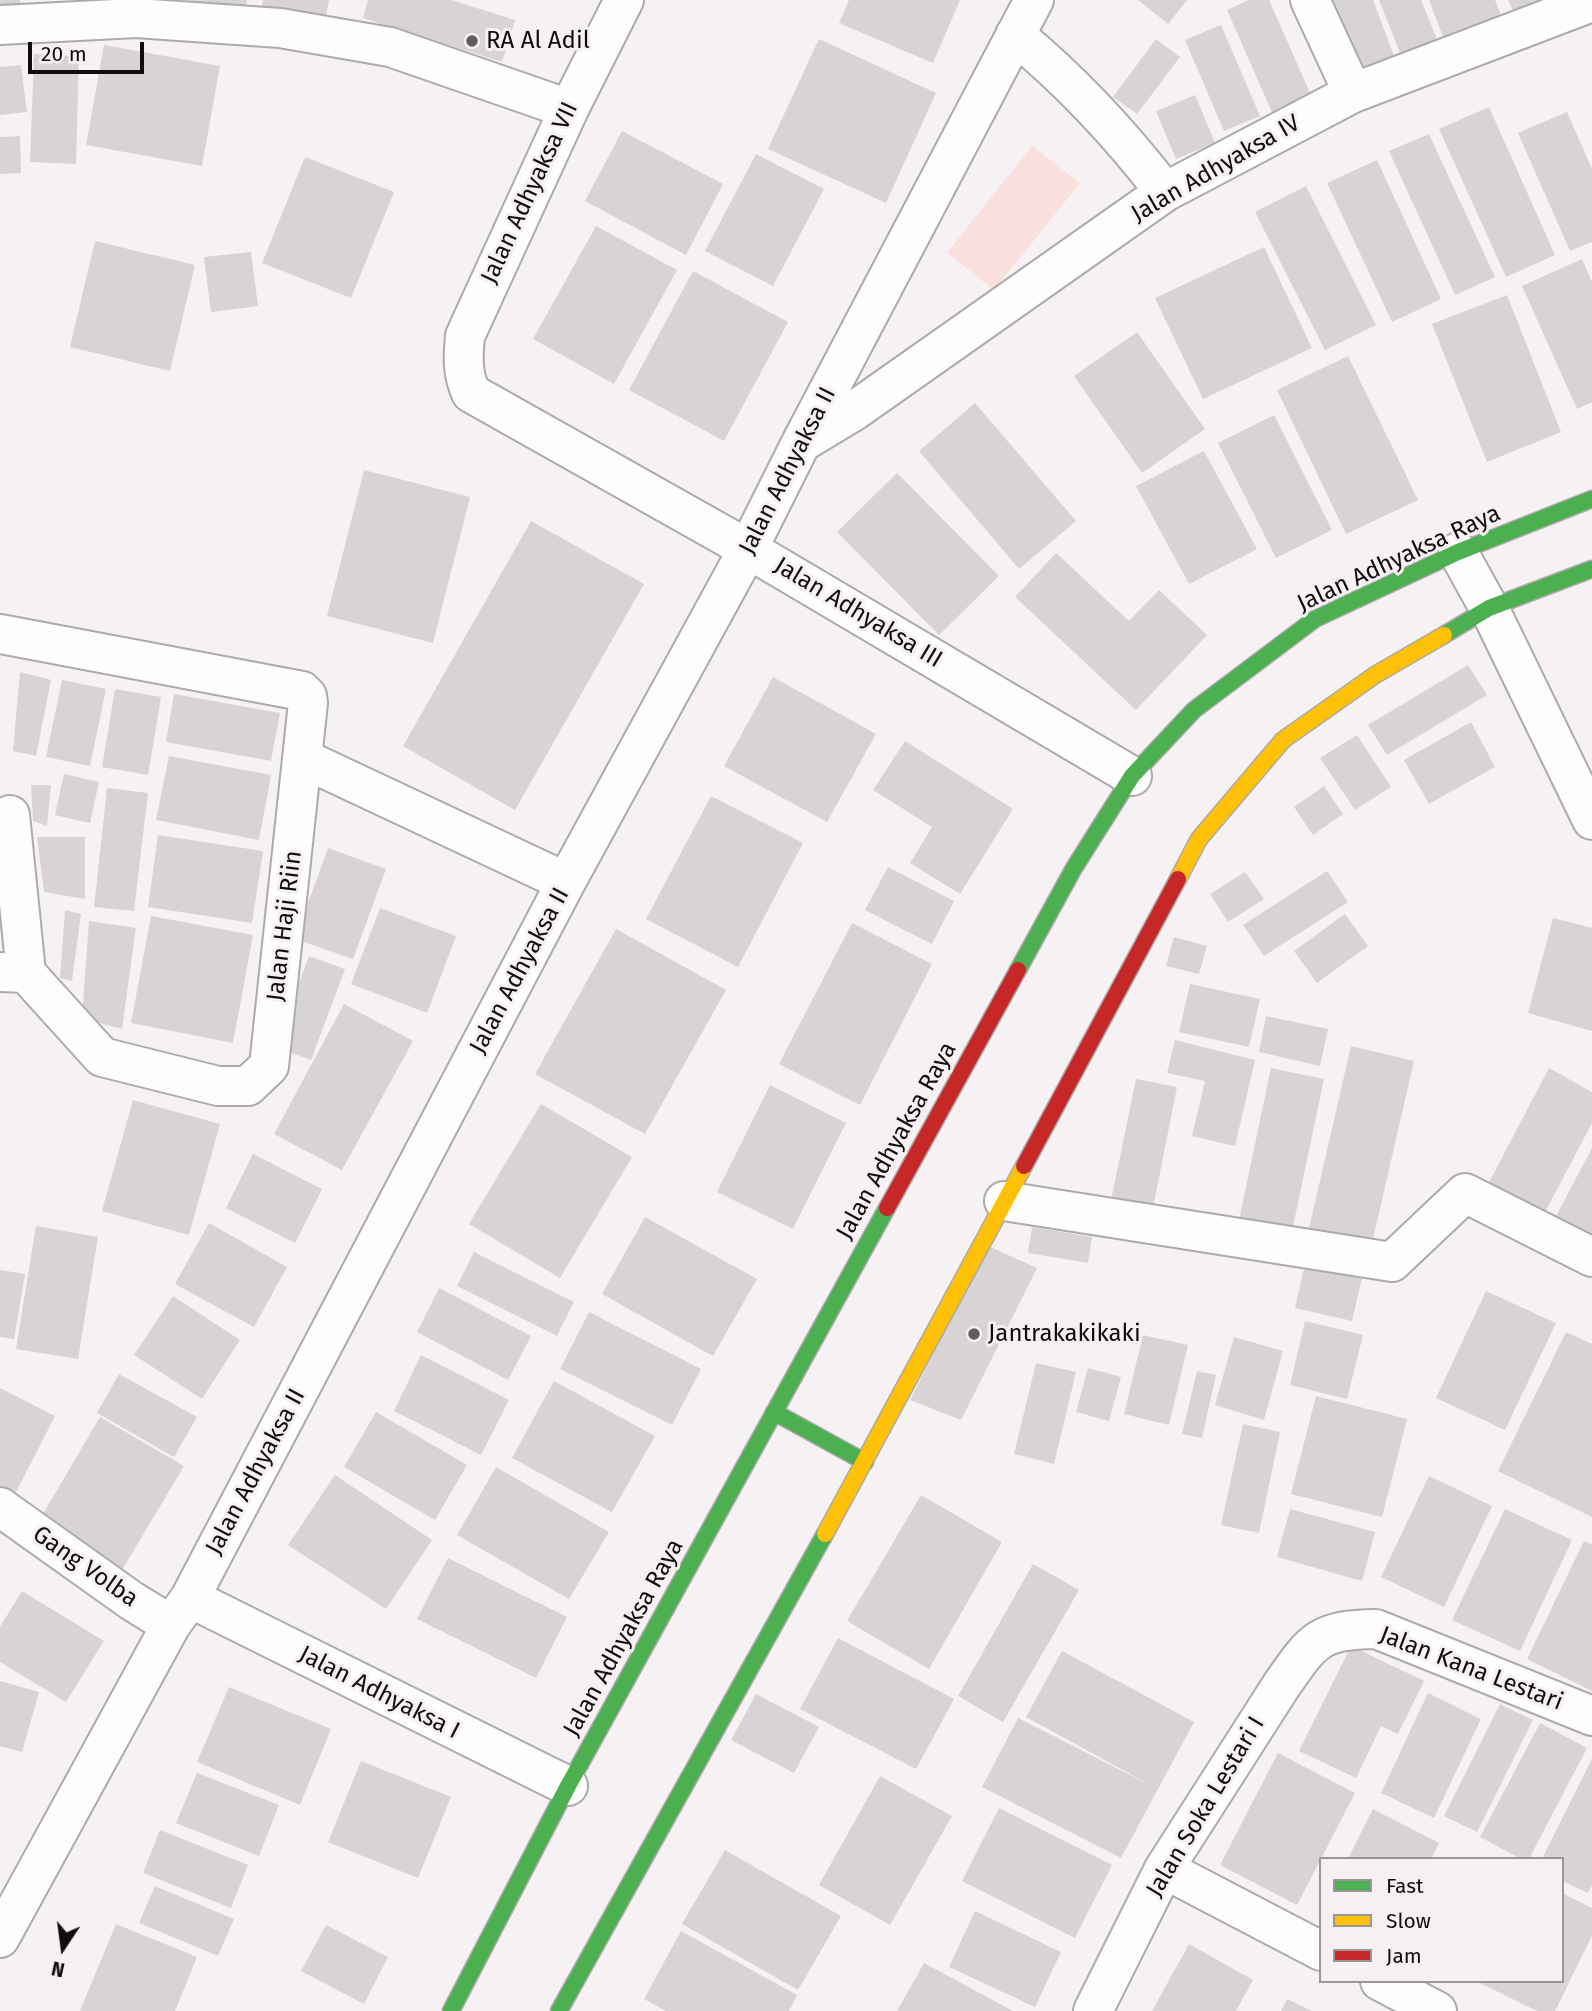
<!DOCTYPE html>
<style>
body{margin:0}
#map{position:relative;width:1592px;height:2011px;overflow:hidden;background:#f6f1f3;font-family:"Fira Sans",sans-serif}
canvas{display:block}
.legend{position:absolute;left:1319px;top:1857px;width:245px;height:126px;box-sizing:border-box;background:#f7f0f3;border:2px solid #9a9597;margin:0;padding:9px 12px;list-style:none;font-size:21px;color:#0f0d0e}
.legend li{display:flex;align-items:center;gap:14px;height:35px}
.legend b{width:35px;border:2px solid #9a9597}
.north{position:absolute;left:28px;top:1913px;width:70px;height:70px;-webkit-text-stroke:5px #f7f0f3;paint-order:stroke;rotate:193deg;font-size:19px;font-weight:700;line-height:28px;text-align:center;color:#0f0d0e}
.north::after{content:'';display:block;margin:auto;width:24px;height:32px;background:#0f0d0e;clip-path:polygon(50% 0,100% 100%,50% 72%,0 100%)}
.scale{position:absolute;left:28px;top:42px;width:116px;height:32px;box-sizing:border-box;border:4px solid #0f0d0e;border-top:0;padding-left:9px;font-size:21px;line-height:24px;white-space:nowrap;color:#0f0d0e;-webkit-text-stroke:5px #f7f0f3;paint-order:stroke}
</style>
<div id="map">
<canvas width="1592" height="2011"></canvas>
<ul class="legend">
<li><b style="height:9px;background:#4caf50"></b>Fast</li>
<li><b style="height:9px;background:#ffc107"></b>Slow</li>
<li><b style="height:9px;background:#c62828"></b>Jam</li>
</ul>
<div class="north">N</div>
<div class="scale">20 m</div>
</div>
<script>
const g = document.querySelector('canvas').getContext('2d');
g.lineJoin = 'round';
function paint(path, color) {
  g.fillStyle = color;
  g.fill(path, 'evenodd');
}
function trace(path, color, width, dash) {
  g.strokeStyle = color;
  g.lineWidth = width;
  g.lineCap = dash ? 'butt' : 'round';
  g.setLineDash(dash || []);
  g.stroke(path);
}
function label(font, color, halo, rows, align = 'center') {
  g.font = font + ' "Fira Sans",sans-serif';
  g.lineWidth = 6;
  g.setLineDash([]);
  g.textBaseline = 'middle';
  g.strokeStyle = halo;
  g.fillStyle = color;
  for (const [text, x, y, turn = 0] of rows) {
    g.save();
    g.translate(x, y);
    g.rotate((+turn || 0) * Math.PI / 180);
    g.textAlign = isNaN(turn) ? turn : align;
    if (halo) g.strokeText(text, 0, 0);
    g.fillText(text, 0, 0);
    g.restore();
  }
}
const green = new Path2D(`
 M1032 146 1080 183 994 290 947 253Z`);
const building = new Path2D(`
 M0 0H20L19 10 0 9Z
 M187 0H247L244 13Z
 M263 0H329L325 21 261 8Z
 M368 0H451L515 20 502 62 363 18Z
 M849 0H960L933 63 839 23Z
 M1138 0H1187L1168 24Z
 M1249 0H1269L1314 102 1275 119 1227 10Z
 M1322 0H1373L1397 64 1356 81Z
 M1379 0H1421L1441 49 1404 63Z
 M1429 0H1495L1507 30 1449 52Z
 M1508 0H1558L1520 27Z
 M1221 25 1260 116 1224 131 1185 40Z
 M819 39 936 93 886 203 768 149Z
 M1156 39 1180 57 1137 114 1113 97Z
 M104 45 220 66 202 166 86 145Z
 M34 54 79 56 76 164 30 162Z
 M21 65 27 112 0 115V67Z
 M1195 95 1215 143 1176 159 1156 111Z
 M1489 107 1555 255 1506 277 1439 129Z
 M1567 112 1592 169V242L1570 251 1518 133Z
 M622 131 723 184 686 255 585 201Z
 M1429 134 1495 277 1455 295 1389 151Z
 M20 136 21 173 0 174V137Z
 M756 154 824 189 773 286 705 251Z
 M305 157 394 192 351 298 262 263Z
 M1377 160 1441 299 1392 322 1327 183Z
 M1306 186 1376 325 1325 350 1255 212Z
 M596 226 677 270 614 384 533 339Z
 M95 241 195 265 170 371 70 347Z
 M1264 247 1312 348 1203 399 1155 298Z
 M251 252 258 306 211 312 204 257Z
 M1582 259 1592 282V402L1577 409 1522 286Z
 M693 271 788 322 724 441 629 390Z
 M1507 295 1561 432 1487 462 1432 324Z
 M1137 332 1205 429 1142 473 1074 376Z
 M1348 356 1418 500 1346 534 1277 390Z
 M975 403 1076 521 1019 569 919 451Z
 M1274 415 1332 530 1276 558 1218 443Z
 M1204 451 1257 549 1189 584 1136 486Z
 M364 470 470 497 433 643 327 616Z
 M897 473 999 576 939 635 837 532Z
 M531 521 644 584 515 810 403 746Z
 M1056 553 1129 621 1159 590 1207 635 1136 710 1015 597Z
 M1468 665 1487 695 1387 755 1368 725Z
 M20 672 51 680 36 756 13 751Z
 M773 677 876 734 827 822 724 766Z
 M62 680 106 689 90 766 46 757Z
 M115 689 161 697 148 775 102 767Z
 M174 694 280 713 271 761 166 742Z
 M1471 722 1495 767 1429 804 1404 760Z
 M1357 735 1391 787 1355 810 1320 758Z
 M905 741 1013 809 960 894 910 863 932 827 873 790Z
 M169 756 271 775 259 840 156 820Z
 M64 774 99 782 90 823 55 815Z
 M31 785H51L47 826 33 821Z
 M1324 786 1343 814 1313 835 1294 807Z
 M107 788 148 793 134 911 94 907Z
 M711 796 803 843 738 967 646 919Z
 M158 835 263 851 252 923 148 907Z
 M37 837H85V899L44 892Z
 M328 848 386 869 353 959 295 939Z
 M888 867 954 901 932 944 865 910Z
 M1327 871 1348 902 1264 956 1243 925Z
 M1245 872 1264 899 1228 922 1210 894Z
 M380 908 456 936 427 1013 351 984Z
 M65 910 81 914 72 981 60 978Z
 M1345 914 1368 946 1317 983 1294 951Z
 M151 916 253 935 233 1043 131 1023Z
 M1553 918 1592 928V1031L1528 1013Z
 M89 921 136 928 122 1029 82 1018Z
 M852 923 932 964 860 1105 779 1064Z
 M616 929 726 990 645 1134 535 1074Z
 M1174 937 1207 946 1199 974 1166 966Z
 M309 956 345 969 311 1060 275 1047Z
 M1190 984 1260 999 1249 1047 1179 1032Z
 M344 1004 413 1041 342 1170 274 1134Z
 M1266 1016 1328 1029 1320 1066 1259 1052Z
 M1175 1040 1255 1060 1235 1146 1192 1136 1205 1081 1167 1073Z
 M1351 1046 1414 1061 1370 1252 1307 1237Z
 M1271 1068 1324 1079 1291 1236 1238 1225Z
 M1549 1068 1592 1092V1123L1543 1216 1487 1186Z
 M1136 1079 1177 1087 1150 1223 1108 1215Z
 M770 1085 846 1123 793 1229 717 1192Z
 M133 1100 220 1124 189 1235 102 1211Z
 M541 1104 632 1157 560 1278 469 1224Z
 M1592 1148V1236L1556 1216Z
 M253 1154 322 1189 295 1243 226 1208Z
 M645 1217 757 1279 713 1356 602 1294Z
 M209 1223 287 1267 254 1327 175 1284Z
 M36 1226 98 1237 78 1359 16 1349Z
 M1032 1227 1092 1237 1088 1263 1028 1253Z
 M988 1246 1037 1268 961 1420 910 1400Z
 M1308 1251 1365 1265 1352 1321 1295 1308Z
 M474 1252 574 1302 557 1336 457 1286Z
 M0 1270 25 1274 14 1339 0 1337Z
 M439 1288 531 1336 508 1380 417 1332Z
 M1486 1291 1556 1323 1505 1430 1436 1398Z
 M173 1296 240 1340 202 1399 134 1355Z
 M589 1312 701 1369 672 1425 560 1369Z
 M1305 1321 1363 1335 1347 1399 1290 1385Z
 M1566 1332 1592 1344V1517L1498 1471Z
 M1143 1335 1188 1345 1169 1425 1124 1414Z
 M1234 1337 1283 1351 1264 1420 1215 1405Z
 M421 1355 509 1400 481 1455 394 1411Z
 M1036 1363 1076 1372 1054 1464 1014 1454Z
 M1088 1368 1121 1377 1109 1421 1076 1412Z
 M1197 1371 1216 1375 1202 1438 1182 1434Z
 M119 1374 197 1417 174 1457 97 1413Z
 M554 1381 655 1436 612 1512 512 1458Z
 M0 1388 55 1416 14 1496 0 1489Z
 M1316 1396 1407 1419 1382 1517 1291 1494Z
 M376 1412 467 1465 435 1520 344 1467Z
 M100 1417 184 1466 119 1575 36 1526Z
 M1243 1424 1280 1432 1259 1533 1221 1525Z
 M496 1467 609 1532 569 1599 457 1535Z
 M335 1475 432 1540 386 1609 288 1545Z
 M1429 1476 1492 1506 1444 1607 1381 1577Z
 M921 1495 1002 1542 929 1669 847 1621Z
 M1290 1509 1375 1532 1362 1581 1277 1557Z
 M1505 1509 1572 1540 1520 1651 1452 1620Z
 M1584 1541 1592 1545V1691L1527 1659Z
 M448 1558 567 1617 536 1678 417 1619Z
 M1033 1564 1079 1590 1003 1722 958 1696Z
 M22 1591 104 1641 66 1702 0 1662V1627Z
 M838 1638 954 1699 916 1769 800 1709Z
 M1351 1646 1424 1681 1398 1734 1381 1726 1356 1778 1299 1751Z
 M1062 1651 1194 1722 1121 1858 982 1787 1018 1718 1154 1787 1026 1717Z
 M0 1681 39 1692 22 1752 0 1746Z
 M229 1687 331 1729 300 1805 197 1762Z
 M1428 1693 1481 1719 1434 1818 1381 1793Z
 M756 1694 819 1727 794 1773 731 1740Z
 M1500 1704 1533 1720 1477 1832 1444 1816Z
 M1540 1723 1587 1748 1529 1859H1521L1480 1837Z
 M1278 1753 1355 1793 1297 1905 1220 1865Z
 M1592 1759V1885L1588 1893 1562 1881V1859H1542Z
 M361 1761 451 1797 418 1878 328 1842Z
 M197 1773 279 1805 259 1856 176 1823Z
 M880 1776 952 1816 890 1925 819 1885Z
 M999 1808 1112 1865 1075 1938 962 1881Z
 M1373 1809 1439 1843 1431 1859H1348Z
 M160 1830 248 1865 231 1908 143 1873Z
 M725 1850 841 1916 798 1990 682 1924Z
 M155 1886 234 1919 218 1956 139 1923Z
 M1562 1893 1592 1908V1936L1555 2011H1537L1476 1981H1562Z
 M975 1911 1061 1952 1035 2007 949 1967Z
 M116 1924 197 1957 175 2011H80Z
 M326 1925 388 1957 364 2004 301 1971Z
 M681 1931 797 1995 789 2011H666L644 1999Z
 M1189 1944 1253 1980 1236 2011H1152Z
 M924 1963 1013 2011H897Z
 M1287 1999 1312 2011H1281Z`);
const street = new Path2D(`
 M624 0 569 109 465 336C463 357 462 373 471 393L748 549 1132 776
 M1310 0 1353 93
 M0 25 136 18 280 28 390 47 569 109
 M1015 35C1071 81 1121 135 1165 192
 M801 443 854 411 1165 192 1353 93 1592 2
 M1458 552 1489 608 1592 820
 M0 634 302 691 307 696 308 703 269 1066 248 1086H218L102 1057 26 973 0 972
 M304 759 566 882
 M10 815 26 973
 M1004 1201 1392 1262 1465 1193 1592 1257
 M0 1507 132 1601 171 1625
 M190 1598 568 1786
 M1164 1869 1321 1951
 M0 1938 171 1625 190 1598 566 882 748 549 801 443 1034 0
 M1380 1981 1437 2011
 M1093 2011 1164 1869 1281 1686C1313 1640 1318 1630 1376 1629L1592 1716`);
const fast = new Path2D(`
 M1444 635 1489 608 1592 569
 M1018 970 1074 868 1132 776 1194 710 1315 619 1458 552 1592 499
 M774 1412 865 1462
 M451 2011 568 1786 887 1208
 M559 2011 825 1534`);
const slow = new Path2D(`
 M1178 879 1199 839 1283 740 1375 675 1444 635
 M825 1534 1024 1166`);
const jam = new Path2D(`
 M1024 1166 1178 879
 M887 1208 1018 970`);
const markers = [
 [472,41,7,"#605d5e"],
 [974,1334,7,"#605d5e"]
];
const poiNames = [
 ["RA Al Adil",486,41],
 ["Jantrakakikaki",988,1334]
];
const streetNames = [
 ["Jalan Adhyaksa IV",1216,169,-30],
 ["Jalan Adhyaksa VII",530,193,-65],
 ["Jalan Adhyaksa II",788,471,-63],
 ["Jalan Adhyaksa Raya",1399,559,-25],
 ["Jalan Adhyaksa III",858,613,31],
 ["Jalan Haji Riin",285,926,-83],
 ["Jalan Adhyaksa II",520,971,-62],
 ["Jalan Adhyaksa Raya",897,1141,-61],
 ["Jalan Adhyaksa II",256,1472,-62],
 ["Gang Volba",85,1567,35],
 ["Jalan Adhyaksa Raya",624,1638,-61],
 ["Jalan Kana Lestari",1471,1669,21],
 ["Jalan Adhyaksa I",379,1693,27],
 ["Jalan Soka Lestari I",1206,1807,-59]
];
paint(green, '#f9e0de');
paint(building, '#d8d4d5');
trace(street, '#adaaab', 42);
trace(fast, '#adaaab', 19);
trace(slow, '#adaaab', 19);
trace(jam, '#adaaab', 19);
trace(street, '#fefdfd', 38);
trace(fast, '#4caf50', 16);
trace(slow, '#ffc107', 16);
trace(jam, '#c62828', 16);
for (const [x, y, r, color] of markers) {
  const dot = new Path2D();
  dot.arc(x, y, r, 0, 2 * Math.PI);
  g.fillStyle = color;
  g.fill(dot);
  trace(dot, '#f7f0f3', 2.5);
}
label('24px', '#0f0d0e', '#f7f0f3', poiNames, 'left');
label('24px', '#0f0d0e', '#f7f0f3', streetNames);
</script>
